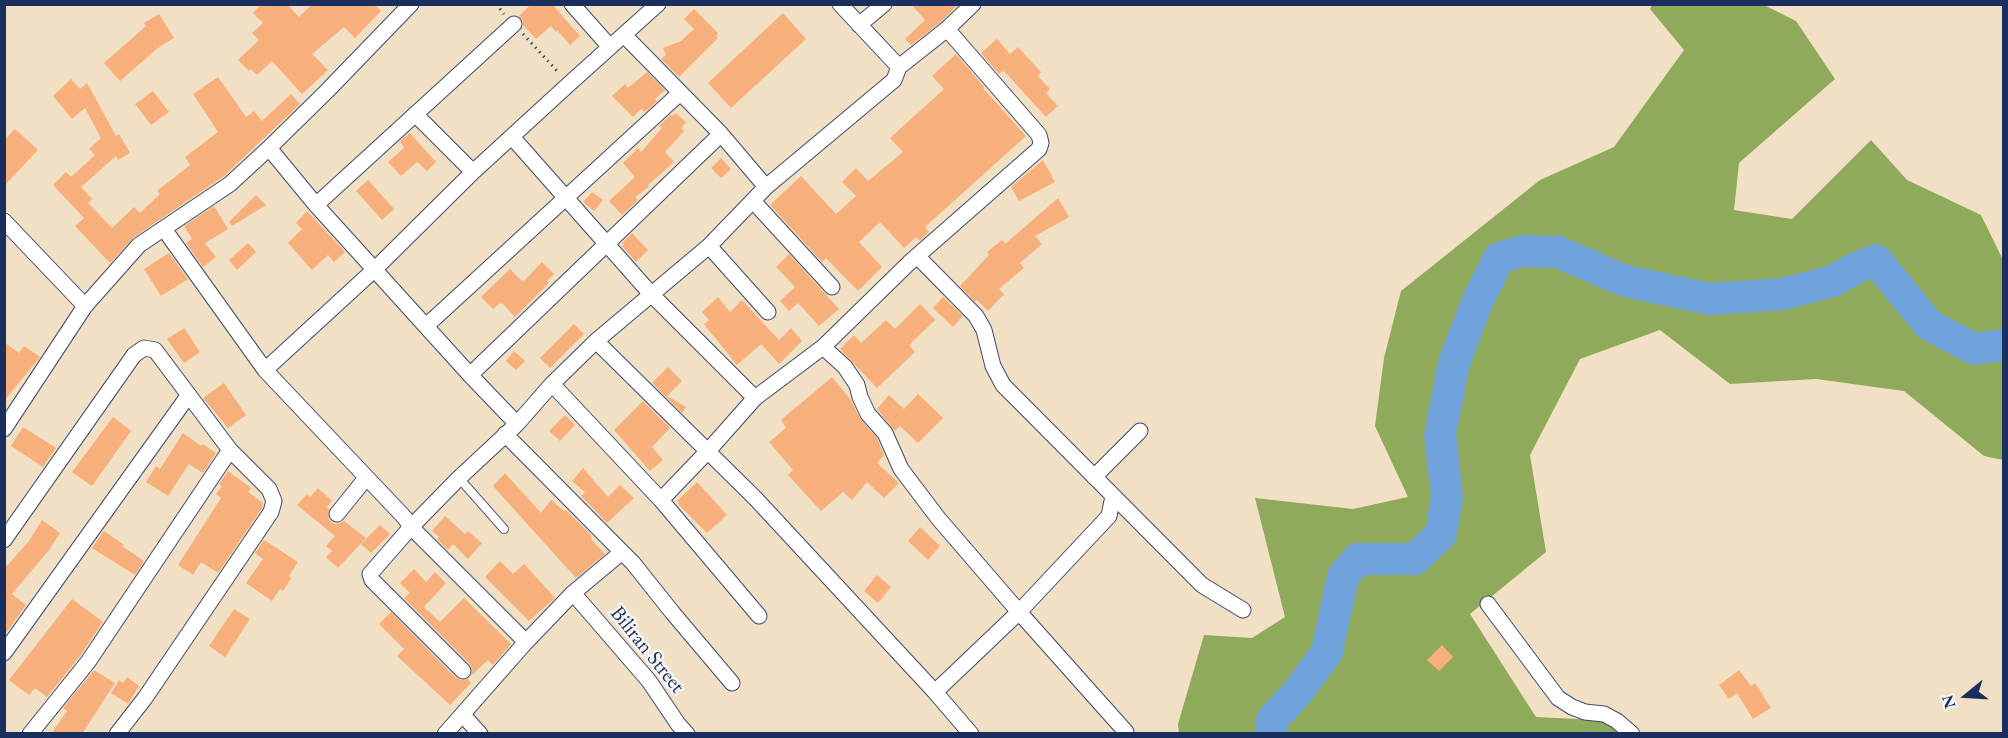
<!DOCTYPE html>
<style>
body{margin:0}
#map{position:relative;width:2008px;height:738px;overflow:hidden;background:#f1e0c4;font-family:"EB Garamond",serif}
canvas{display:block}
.frame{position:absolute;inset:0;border:6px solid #1b2f5e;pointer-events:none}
.north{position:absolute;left:1936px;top:666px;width:60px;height:60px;-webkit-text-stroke:4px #f6f6f2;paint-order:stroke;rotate:252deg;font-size:16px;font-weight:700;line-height:24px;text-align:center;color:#1b2f5e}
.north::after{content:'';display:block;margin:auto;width:21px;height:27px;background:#1b2f5e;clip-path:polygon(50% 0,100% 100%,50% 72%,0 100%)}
</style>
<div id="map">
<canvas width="2008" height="738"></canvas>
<div class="frame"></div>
<div class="north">N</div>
</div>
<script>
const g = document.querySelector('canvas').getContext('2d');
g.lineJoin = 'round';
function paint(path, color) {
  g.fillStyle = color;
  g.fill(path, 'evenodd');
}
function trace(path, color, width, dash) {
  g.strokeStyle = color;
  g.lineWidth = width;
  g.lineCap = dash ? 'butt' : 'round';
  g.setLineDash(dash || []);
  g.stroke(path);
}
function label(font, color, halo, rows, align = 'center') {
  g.font = font + ' "EB Garamond",serif';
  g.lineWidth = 5;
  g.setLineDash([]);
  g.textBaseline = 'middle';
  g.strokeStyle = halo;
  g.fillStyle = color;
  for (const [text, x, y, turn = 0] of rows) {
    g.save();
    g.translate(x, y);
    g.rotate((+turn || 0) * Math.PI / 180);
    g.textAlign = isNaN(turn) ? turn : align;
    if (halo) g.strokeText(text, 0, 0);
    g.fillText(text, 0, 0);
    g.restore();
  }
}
const forest = new Path2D(`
 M1652 5H1764L1796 21 1835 79 1739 163 1734 210 1792 219 1871 140 1907 180 1981 215 2003 260V460L1984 456 1904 391 1816 379 1730 384 1660 330 1580 359 1530 455 1546 552 1470 614 1536 717 1617 721 1626 733 1179 734 1178 724 1204 635 1252 638 1285 617 1255 498 1353 509 1408 497 1375 426 1384 358 1401 291 1540 180 1614 147 1684 50 1650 9Z`);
const river = new Path2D(`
 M1272 734V720L1296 694 1327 652 1343 576 1358 559H1415L1441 534 1447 497 1440 435 1454 363 1477 302 1499 258 1523 251 1558 252 1625 281 1710 299 1783 294 1833 281 1856 268 1876 260 1929 325 1974 349 2004 345`);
const building = new Path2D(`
 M261 4H287L299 17 312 4H374L381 11 355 38 344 27 312 54 328 70 302 94 272 61 257 75 251 69 249 71 238 60 259 40 252 33 263 23 253 13Z
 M531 4H552L580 36 570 45 557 30 556 32 551 26 536 39 523 25V21L519 16Z
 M911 4H958L941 22 911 45 905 39 925 20Z
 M694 9 718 33 716 36 718 38 679 77 661 59 666 55 663 48 681 41 694 29 684 19Z
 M783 13 806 39 731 108 708 83Z
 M159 14 174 38 159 47 120 81 104 63 146 26 144 23Z
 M997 39 1010 54 1018 47 1041 72 1038 76 1050 89 1046 93 1058 106 1046 117 1003 70 999 74 981 53Z
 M956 54 984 87 983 88 1026 136 925 227 929 232 920 241 916 237 904 248 880 222 859 242 882 267 858 291 826 258 822 262 770 205 801 176 836 214 856 196 842 182 856 168 868 181 903 152 890 138 944 89 932 76Z
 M647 72 665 90 655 99 657 101 645 112 641 109 633 117 612 96 625 84 628 88Z
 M218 77 246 117 254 111 262 121 291 94 300 104 224 176 134 237 110 263 75 226 84 218 53 185 66 172 71 177 95 155 89 149 101 138 85 108 72 119 53 96 71 79 80 89 87 83 116 136 119 134 130 153 118 160 116 156 81 187 92 199 88 203 112 228 134 207 140 213 160 194 157 191 190 165 185 157 218 132 193 94Z
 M153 91 169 112 151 125 135 104Z
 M676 113 686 122 681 128 684 131 665 152 674 162 648 185 649 187 635 197 638 200 622 215 609 201 635 177 623 163 638 148 641 152 662 128 659 126 670 115 672 116Z
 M15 129 38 150 4 186V140Z
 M410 133 436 162 427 171 417 162 401 176 388 162 404 148 400 141Z
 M721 158 731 169 721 178 711 168Z
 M1043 160 1055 182 1019 201 1011 187Z
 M368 180 394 209 382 220 356 191Z
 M592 192 603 200 594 211 583 202Z
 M256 195 266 205 232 226 229 222Z
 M1058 198 1069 217 1035 236 1042 244 1020 263 1024 268 999 289 1004 294 988 311 977 300 975 302 960 286 989 255 987 252 1002 240 1005 244Z
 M214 206 228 229 205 243 216 257 203 267 186 243 192 239 184 226Z
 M307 211 345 252 334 262 328 255 312 270 288 243 302 229 296 223Z
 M632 233 648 250 636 262 622 246 624 245 622 243Z
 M248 243 256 252 237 270 229 260Z
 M169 253 188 279 161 296 144 269Z
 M789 254 839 309 819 326 798 303 789 311 780 301 795 287 776 267Z
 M542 262 554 274 547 281 549 283 515 317 501 302 493 309 481 297 510 269 523 282Z
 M718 297 730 312 742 300 779 340 791 328 802 341 779 364 761 344 737 365 704 324 709 320 702 312Z
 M943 297 963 316 953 327 933 308Z
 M920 304 935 320 909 345 915 352 877 388 840 349 854 335 861 343 886 320 895 329Z
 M574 324 584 334 550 368 540 358Z
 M184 328 200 352 184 363 167 339Z
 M4 342 19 353 24 346 40 357 4 401Z
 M514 351 525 361 516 370 506 361Z
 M668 367 682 381 667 396 686 407 682 413 652 383Z
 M832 377 850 399 861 420 877 438 884 455 877 463 899 483 884 498 867 482 852 500 843 492 821 511 788 475 793 470 769 442 786 428 781 420Z
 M224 383 246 415 228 428 203 398Z
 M918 394 943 418 918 443 900 426 895 431 877 409 889 395 904 409Z
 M643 401 670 428 652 447 663 460 650 471 614 430Z
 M565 415 575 425 560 441 549 431Z
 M113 417 131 431 92 486 72 472Z
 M23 427 56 448 43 467 11 446Z
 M183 433 201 446 203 444 216 453 203 473 189 464 168 496 146 482 156 466 160 469Z
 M583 468 608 497 620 485 634 498 607 523 581 496 585 492 572 481Z
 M228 471 251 488 248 492 263 503 262 508 218 573 201 562 193 575 178 565 221 498 216 494 222 486 219 484Z
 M505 473 541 513 551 500 564 511 566 510 592 536 590 538 605 554 576 578 493 486Z
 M697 482 727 515 707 533 678 504 679 503 677 501Z
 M318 488 332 501 327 507 329 509 328 517 330 521 336 524 344 521 366 538 338 568 326 557 332 551 326 546 335 536 297 505 307 494 310 497Z
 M445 516 465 534 468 531 482 543 468 559 453 544 448 550 437 539 439 537 432 531Z
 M42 520 60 533 49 550 12 594 26 605 4 636V569L29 541Z
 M380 525 390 534 371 553 361 544Z
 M920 527 940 546 928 560 908 541Z
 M104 531 124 545 122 546 144 561 135 575 92 548Z
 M264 540 298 562 289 576 291 578 283 591 280 589 272 601 246 583 263 559 255 553Z
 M500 561 513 574 524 564 555 598 529 621 485 577Z
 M414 569 426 582 435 572 446 583 424 607 440 622 464 598 511 644 493 665 488 660 471 676 472 669 470 664 404 598 410 593 400 583Z
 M877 575 891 587 878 603 864 591Z
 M72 599 103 622 80 656 47 697 35 688 29 695 9 680Z
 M234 609 250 619 225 657 209 646Z
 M391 612 456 678 461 680 468 679 471 683 450 705 397 656 404 649 379 624Z
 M1442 645 1453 657 1439 671 1427 660Z
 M94 670 115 683 82 734H51L67 711 63 708Z
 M1739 670 1751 686 1755 683 1771 708 1753 719 1737 693 1729 699 1719 685Z
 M127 677 139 686 128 704 111 693 119 680 123 683Z`);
const path = new Path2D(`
 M496 4 504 14
 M523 34 559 73`);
const service = new Path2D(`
 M459 478 504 529`);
const minor = new Path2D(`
 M572 4 610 47
 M859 25 884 4
 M624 35 721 134 766 187
 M899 67 947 29 973 4
 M415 114 473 172
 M512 137 651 294 755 398
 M269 148 316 205 470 375 517 424
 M753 201 832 287
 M316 205 514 24
 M4 221 85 306
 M164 229 265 370 405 518 411 527 459 478 517 424 552 384 596 341 709 246 766 187 894 80 899 67 840 4
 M709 246 768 312
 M918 257 976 316 984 330 993 366 1003 385 1202 585 1243 610
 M426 326 680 93
 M596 341 756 499 935 692 1019 612 938 518 901 469 885 433 868 414 860 397 857 385 845 367 823 347
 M265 370 375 269 473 172 569 84 658 4
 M470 375 721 134
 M552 384 661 500 708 451 755 398 823 347 909 263 1039 149 1041 143 1039 135 947 29
 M4 429 85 306 139 245 230 184 269 148 327 91 411 4
 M1094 477 1140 431
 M1113 496 1109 516 1019 612 1126 732
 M661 500 759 616
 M337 514 366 478
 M4 540 134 355 144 348 155 350 230 450 269 489 274 501 271 512 145 698 117 734
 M622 552 633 563 672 612 732 683
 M573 593 649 681 678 724 687 734
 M1488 604 1558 698 1572 707 1585 712 1604 714 1617 721 1632 734
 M4 653 188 396
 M463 671 372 580 370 574 411 527 526 642
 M935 692 971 734
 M463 715 480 734
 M30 734 88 662 230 450
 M445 734 526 642 573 593 622 552 505 434`);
const streetNames = [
 ["Biliran Street",647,650,51]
];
paint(forest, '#90aa5c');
trace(river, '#70a2db', 32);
paint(building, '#f7b07b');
trace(service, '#3b4a6d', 10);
trace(minor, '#3b4a6d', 17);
trace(path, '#3b4a6d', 3, [1.5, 4.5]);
trace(service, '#fff', 8);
trace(minor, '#fff', 15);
label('21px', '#1b2f5e', '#f6f6f2', streetNames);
</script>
